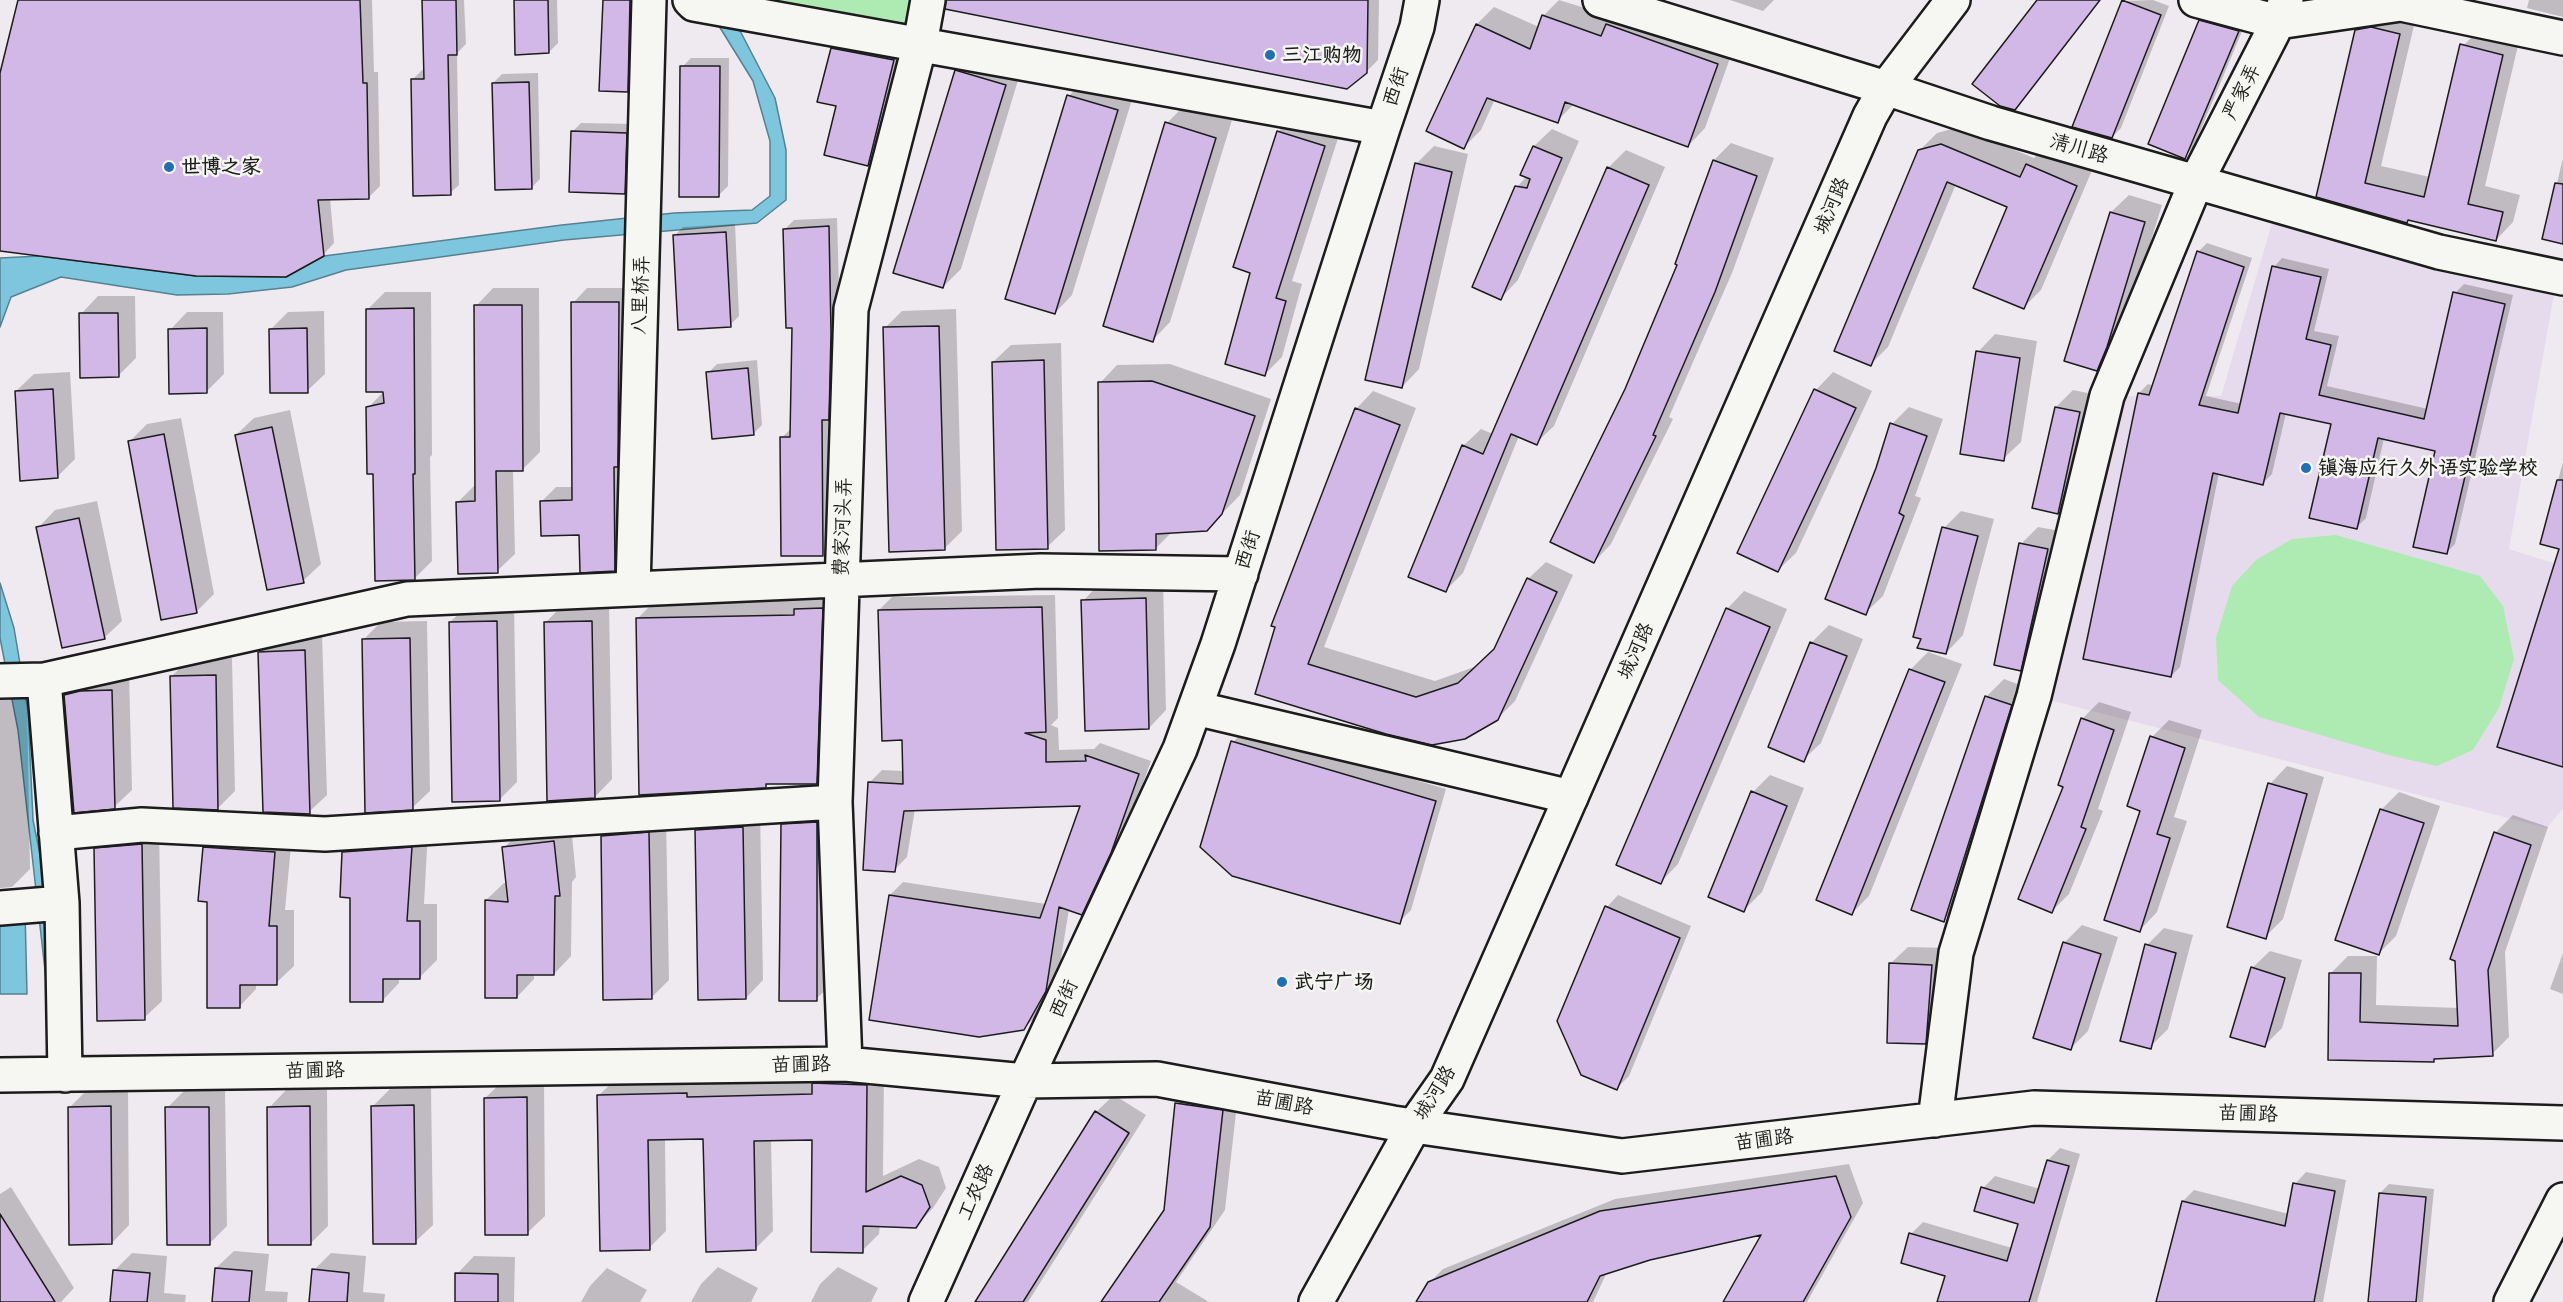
<!DOCTYPE html>
<meta charset="utf-8">
<style>
body{margin:0}
canvas{display:block;background:#efeaf0}
</style>
<canvas width="2563" height="1302"></canvas>
<script>
const g = document.querySelector('canvas').getContext('2d');
g.lineJoin = 'round';
function paint(path, color) {
  g.fillStyle = color;
  g.fill(path, 'evenodd');
}
function trace(path, color, width, dash) {
  g.strokeStyle = color;
  g.lineWidth = width;
  g.lineCap = dash ? 'butt' : 'round';
  g.setLineDash(dash || []);
  g.stroke(path);
}
function label(font, color, halo, rows, align = 'center') {
  g.font = font + ' Delius,"LXGW WenKai TC",sans-serif';
  g.lineWidth = 5;
  g.setLineDash([]);
  g.textBaseline = 'middle';
  g.strokeStyle = halo;
  g.fillStyle = color;
  for (const [text, x, y, turn = 0] of rows) {
    g.save();
    g.translate(x, y);
    g.rotate((+turn || 0) * Math.PI / 180);
    g.textAlign = isNaN(turn) ? turn : align;
    if (halo) g.strokeText(text, 0, 0);
    g.fillText(text, 0, 0);
    g.restore();
  }
}
const built = new Path2D(`
 M2277 206 2557 277 2509 549 2563 566V808L2547 828 2034 696 2107 396H2221Z`);
const green = new Path2D(`
 M690 0H928L920 44Z
 M2336 535 2480 576 2503 606 2514 659 2499 708 2473 750 2437 766 2392 756 2259 717 2218 680 2216 638 2232 586 2256 560 2292 539Z`);
const water = new Path2D(`
 M709 0H724L775 98 786 150V200L757 223 564 240 346 270 292 287 228 294 177 295 61 277 11 297 0 327V258L40 256 196 276 286 277 324 256 562 225 674 213 752 210 770 196V141L753 81 719 26Z
 M0 583 14 628 28 711 33 820 72 1012 48 997 18 730 0 638Z
 M25 910 27 994H0V914Z`);
const shadow = new Path2D(`
 M19 0H372L374 72H378L380 186 368 198H330L334 243 323 255 0 233V79Z
 M423 0H464L466 44 457 53 459 185 450 193 413 79 422 70H425Z
 M515 0H557L558 43 549 52Z
 M604 0H638L636 82 627 91Z
 M972 0H1379L1378 60 1366 72Z
 M1559 0 1614 17 1734 47 1705 128 1688 146 1574 104 1557 121 1495 99 1481 130 1464 147 1477 24 1494 7 1539 27 1543 16Z
 M1730 0H1774L1763 11Z
 M2153 0 2169 6 2121 128 2112 137 2123 1Z
 M2529 0H2563V17L2527 8Z
 M2209 12 2246 22 2193 148 2184 157 2200 21Z
 M2374 13 2416 17 2381 166 2430 177 2460 49 2478 31 2520 37 2485 186 2520 195 2513 222 2496 240 2409 219 2407 222 2317 196 2356 30Z
 M841 39 902 51 877 155 868 164 838 105 832 48Z
 M974 53 1022 67 961 269 943 287 956 71Z
 M691 58H729L728 186 719 195 682 67Z
 M538 73 540 179 531 188 493 83 502 74Z
 M1086 78 1134 93 1072 295 1055 313 1069 96Z
 M1184 106 1232 120 1170 322 1153 340 1167 123Z
 M1296 114 1341 129 1292 281 1302 284 1282 357 1265 374 1252 272 1278 132Z
 M581 123 635 124 633 183 624 192 572 132Z
 M1959 127 2034 158 2045 147 2093 168 2041 290 2023 308 2009 207 1956 184 1888 347 1870 365 1919 151 1937 133Z
 M1552 129 1579 141 1518 280 1501 298 1517 187 1527 176 1522 174 1534 146Z
 M1731 143 1774 158 1732 273 1669 417 1673 419 1611 544 1594 562 1626 389 1679 264 1677 263 1714 160Z
 M1434 146 1468 154 1419 369 1402 387 1416 164Z
 M1626 150 1665 167 1554 426 1536 443 1519 436 1463 573 1446 590 1463 446 1481 429 1493 434 1608 168Z
 M2563 158V242L2544 238Z
 M2129 195 2162 205 2124 328 2114 352 2097 370 2111 212Z
 M837 218 840 323 837 410 830 416 831 545 823 554 781 438 791 429 794 327 785 229 794 220Z
 M735 224 739 316 730 325 674 236 683 227Z
 M2207 243 2252 258 2206 396 2242 404 2274 267 2282 258 2329 269 2314 331 2339 336 2327 386 2428 409 2455 293 2464 284 2513 295 2455 544 2446 553 2437 450 2384 438 2366 518 2357 527 2333 423 2286 413 2272 474 2263 483 2219 473 2180 667 2171 676 2139 393 2148 384 2154 386 2198 252Z
 M493 288H539L540 452 523 469H513L515 554 497 571 458 502 475 485 476 306Z
 M587 288H633L629 555 614 570 580 534 542 501 556 487H574L573 303Z
 M385 292H431L432 455 430 457 432 561 415 578 374 473 368 408 385 390 367 310Z
 M98 296H135L136 358 118 376 81 314Z
 M956 309 962 531 944 549 885 328 902 311Z
 M324 311 325 374 307 391 270 330 288 312Z
 M187 312H223L224 374 207 391 170 330Z
 M1995 334 2037 341 2021 442 2003 459 1978 352Z
 M1061 343 1065 530 1047 547 993 362 1011 345Z
 M757 360 762 425 753 434 708 373 717 364Z
 M1170 364 1271 399 1240 495 1207 529 1173 531 1155 549 1100 383 1117 365Z
 M70 372 75 459 57 477 16 391 34 374Z
 M1833 372 1872 391 1796 553 1778 570 1739 552 1816 390Z
 M2073 390 2097 395 2075 495 2057 512 2056 407Z
 M1373 391 1416 408 1324 647 1435 681 1477 666 1496 648 1528 579 1546 562 1573 575 1515 701 1497 719 1257 693 1356 409Z
 M1909 407 1943 419 1915 496 1921 498 1883 596 1865 613 1827 598 1892 424Z
 M290 410 321 564 303 581 236 435 254 418Z
 M181 418 214 594 196 612 129 442 147 424Z
 M2563 462V761L2560 547 2541 542Z
 M97 501 122 621 104 638 38 528 55 510Z
 M1961 511 1994 519 1963 635 1946 653 1923 638 1944 528Z
 M2038 527 2065 532 2038 652 2020 669 2021 544Z
 M1163 581 1166 710 1149 728 1083 601 1100 583Z
 M1744 591 1787 609 1678 864 1661 882 1727 609Z
 M813 592H839L834 765 816 783H769L765 786 638 618 655 601 807 598Z
 M1055 595 1058 718 1051 725 1058 728 1059 750 1094 749 1100 743 1151 761 1123 839 1094 900 1081 913 1069 909 1058 977 1037 1015 1024 1029 890 895 903 882 1046 904 1082 805 915 809 907 857 894 870 869 783 882 770 904 771 903 739 879 610 892 597Z
 M514 604 517 782 499 800 450 622 468 605Z
 M609 604 612 779 595 797 545 623 563 605Z
 M427 621 430 791 412 808 363 640 381 622Z
 M1829 625 1863 639 1821 743 1803 760 1770 747 1812 642Z
 M322 633 327 795 309 812 259 652 277 635Z
 M1928 652 1962 664 1869 896 1852 913 1910 670Z
 M232 658 235 791 218 808 172 676 189 659Z
 M129 673 132 790 114 807 66 695 83 678Z
 M2004 679 2028 688 1961 903 1943 920 1986 697Z
 M27 698 30 869 12 887 0 888V699Z
 M2099 702 2131 712 2098 809 2103 811 2069 894 2052 911 2065 786 2082 719Z
 M2169 720 2202 730 2174 817 2187 821 2157 912 2140 930 2142 810 2152 737Z
 M1245 730 1446 789 1411 910 1399 922 1233 742Z
 M2287 766 2324 777 2283 919 2265 937 2270 784Z
 M1770 775 1804 788 1762 892 1744 910 1753 792Z
 M2399 792 2440 806 2396 936 2379 953 2381 810Z
 M834 805V982L816 999 782 825 800 807Z
 M760 810 763 980 746 998 696 830 714 813Z
 M2513 815 2548 827 2505 952 2509 1037 2492 1054 2437 1057 2433 1061 2329 1059 2331 973 2348 956H2377L2376 1005 2459 1008 2495 833Z
 M666 816 669 980 651 998 602 836 620 819Z
 M571 825 576 877 572 882 571 956 554 974H534V979L517 997 486 900 504 883H508L504 848 521 830Z
 M159 827 162 1001 144 1018 95 849 113 831Z
 M222 830 292 835 285 910H294V966L276 983H256V989L239 1007 209 900 204 847Z
 M428 831 424 904H437V960L419 978H399V983L382 1001 352 897 344 852 361 835Z
 M1618 895 1691 926 1629 1076 1617 1088 1607 907Z
 M2082 925 2118 937 2088 1031 2071 1048 2064 943Z
 M2164 928 2193 935 2168 1029 2150 1047 2147 945Z
 M1908 947 1949 948 1943 1024 1925 1042 1890 964Z
 M2270 951 2302 960 2282 1028 2264 1046 2252 968Z
 M2563 953V994L2550 989Z
 M884 1068 883 1176 919 1159 939 1167 946 1188 933 1208 916 1226 880 1225 879 1234 862 1251 813 1138 771 1139 773 1231 755 1249 705 1137 665 1138 666 1231 649 1248 598 1096 616 1079Z
 M544 1080 545 1216 527 1233 485 1098 503 1081Z
 M431 1088 433 1225 415 1242 373 1106 390 1089Z
 M1193 1088 1238 1095 1225 1210 1176 1282 1209 1302H1106L1165 1210 1177 1104Z
 M128 1089 129 1225 112 1243 70 1107 87 1090Z
 M225 1090 227 1226 209 1244 167 1108 184 1091Z
 M286 1090H327L328 1226 311 1243 269 1108Z
 M1114 1095 1146 1115 1028 1302H977L1096 1112Z
 M2060 1148 2080 1154 2037 1302H1939L1947 1275 1911 1234 1923 1222 2012 1248 2019 1223 1983 1188 1995 1176 2040 1189 2048 1160Z
 M1849 1164 1863 1203 1807 1302H1724L1764 1233 1649 1258 1607 1272 1593 1302H1418L1429 1283 1443 1269 1615 1199Z
 M2306 1172 2346 1180 2323 1302H2158L2183 1201 2194 1190 2289 1214 2295 1184Z
 M2389 1184 2434 1189 2423 1302H2369L2380 1193Z
 M11 1187 74 1288 61 1302H0V1194Z
 M234 1251 269 1254 265 1291 288 1292 287 1302H213L216 1268Z
 M132 1253 167 1256 164 1293 186 1295 185 1302H112L115 1270Z
 M331 1253 366 1256 363 1292 385 1294 384 1302H311L314 1270Z
 M474 1256 515 1257 514 1302H456L457 1274Z
 M718 1267 758 1288 751 1302H691L701 1284Z
 M838 1267 878 1288 871 1302H811L820 1284Z
 M607 1268 647 1290 640 1302H581L590 1286Z`);
const building = new Path2D(`
 M18 0H360L363 83H367L369 199 318 200 324 256 286 277 196 276 0 251V73Z
 M422 0H456L457 55H448L451 195 413 196 411 79H424Z
 M514 0H548L549 53 515 55Z
 M603 0H630L628 92 599 91Z
 M946 0H1368L1367 73 1347 89 945 9Z
 M2037 0H2100L2015 110 2000 106 1972 84Z
 M2122 0 2161 15 2112 138 2072 127Z
 M1542 15 1601 36 1606 24 1718 64 1688 147 1565 102 1558 123 1487 98 1464 149 1426 131 1476 24 1530 49Z
 M2199 20 2239 31 2185 159 2148 144Z
 M2371 27 2400 34 2365 183 2424 197 2460 44 2503 55 2468 204 2503 212 2496 241 2408 220 2407 223 2316 197 2355 30Z
 M831 48 894 60 868 166 824 155 836 106 817 102Z
 M680 66H720L719 197H679Z
 M955 70 1006 85 943 288 893 273Z
 M529 82 532 189 495 190 492 83Z
 M1067 95 1118 110 1055 314 1005 299Z
 M1165 122 1216 138 1153 342 1103 326Z
 M571 131 627 133 625 194 569 192Z
 M1277 131 1325 146 1276 298 1286 301 1265 376 1225 364 1250 273 1233 267Z
 M1941 144 2020 177 2026 164 2077 186 2024 309 1973 288 2007 207 1947 182 1871 366 1834 351 1918 150Z
 M1533 146 1562 158 1501 300 1472 287 1515 186 1527 188 1530 179 1520 175Z
 M1713 160 1757 176 1715 292 1653 435 1656 436 1594 563 1550 542 1625 389 1677 265 1675 264Z
 M1415 163 1452 172 1402 388 1365 380Z
 M1607 167 1649 185 1537 445 1511 434 1446 592 1408 577 1462 445 1483 454Z
 M2555 183 2563 184V244L2542 239Z
 M2110 212 2145 222 2107 347 2097 371 2064 361Z
 M829 226 831 333 829 420H822L823 556H781L780 437H790L792 328H786L783 229Z
 M726 232 731 327 678 330 673 235Z
 M2197 251 2244 267 2199 405 2238 413 2272 266 2321 277 2306 339 2331 345 2319 395 2424 419 2453 292 2505 304 2447 554 2413 547 2435 451 2378 438 2357 529 2309 518 2331 424 2280 413 2263 485 2213 473 2171 677 2083 659 2138 393 2149 395Z
 M571 302H619L618 467H614L615 571 580 573 579 535 541 536 540 501 572 500Z
 M474 305H522L523 471H496L498 573 458 574 456 502 475 501Z
 M414 308 415 474H413L415 580 375 581 373 474H367L366 407 384 403 383 392H366V309Z
 M79 313H118L119 377 80 378Z
 M939 326 945 550 889 552 883 327Z
 M207 328V393L169 394 168 329Z
 M307 328 308 393H270L269 329Z
 M1976 351 2020 358 2004 461 1960 454Z
 M1044 360 1048 549 996 550 992 362Z
 M748 368 754 435 712 439 706 372Z
 M1152 381 1255 416 1222 514 1207 531 1156 534V550L1099 551 1098 382Z
 M53 389 58 478 20 481 15 391Z
 M1814 389 1856 408 1778 572 1737 553Z
 M2055 407 2080 412 2058 514 2032 508Z
 M1355 408 1400 425 1308 664 1416 697 1458 683 1494 649 1527 578 1557 592 1498 720 1465 739 1432 745 1386 734 1255 694 1275 627 1271 626Z
 M1890 423 1927 436 1899 513 1904 516 1866 615 1825 599 1876 468Z
 M272 427 304 583 267 590 235 435Z
 M164 434 197 613 161 620 128 441Z
 M2557 480H2563V767L2497 747 2559 549 2540 544Z
 M79 518 105 639 62 648 36 527Z
 M1942 527 1978 536 1946 654 1917 648 1921 639 1913 637Z
 M2019 543 2048 549 2021 671 1994 665Z
 M1146 598 1149 729 1085 731 1081 600Z
 M1042 607 1046 732 1025 733 1046 740V762L1086 761 1085 755 1139 774 1111 853 1082 915 1059 907 1046 991 1024 1030 979 1037 869 1020 889 895 1040 918 1080 806 904 811 895 872 863 870 868 782 903 784 902 740 882 741 878 610Z
 M823 608 817 784H766V788L639 795 636 618 794 615V609Z
 M1726 608 1770 627 1661 884 1616 865Z
 M497 621 500 801 452 802 449 622Z
 M592 621 595 798 547 801 544 622Z
 M410 638 413 810 365 813 362 639Z
 M1810 642 1847 656 1804 762 1768 747Z
 M305 650 310 814 263 812 258 652Z
 M1909 669 1945 682 1852 915 1816 900Z
 M216 675 218 810 173 808 170 676Z
 M112 690 115 809 74 813 64 695 80 691Z
 M1985 696 2012 705 1944 922 1911 910Z
 M2081 718 2114 730 2081 827 2086 829 2052 913 2018 899 2063 787 2058 785Z
 M2150 736 2185 748 2157 834 2170 838 2140 932 2104 920 2140 811 2127 806Z
 M1231 741 1436 801 1400 924 1232 876 1200 847Z
 M2268 783 2307 794 2266 939 2227 927Z
 M1751 791 1787 806 1744 912 1708 897Z
 M2380 809 2424 823 2379 955 2335 940Z
 M817 822V1001H779L781 824Z
 M743 827 746 999 698 1000 695 830Z
 M649 832 652 999 603 1000 601 836Z
 M2494 832 2531 845 2488 970 2493 1056 2434 1059V1062L2328 1060 2329 973H2361L2360 1022 2458 1026 2455 961 2450 959Z
 M554 841 560 896H555L554 975H517V998H485V900L508 902 502 847Z
 M142 844 145 1020 97 1021 94 848Z
 M203 847 275 852 269 926H277V985H240V1008H207V902L198 901Z
 M412 847 407 921H420V979H383V1002H350V898L340 897 342 852Z
 M1605 906 1680 938 1617 1090 1581 1075 1557 1021Z
 M2063 942 2101 954 2071 1050 2033 1038Z
 M2145 944 2176 953 2151 1049 2120 1041Z
 M1889 963 1932 965 1926 1044 1887 1043Z
 M2251 967 2285 978 2265 1047 2230 1037Z
 M812 1083 867 1085 866 1192 901 1176 922 1185 930 1207 916 1228 863 1226V1253L811 1252 812 1140 754 1141 756 1250 706 1252 703 1139 648 1140 650 1250 600 1251 597 1095 687 1093V1097L812 1094Z
 M527 1097 528 1235H485L484 1098Z
 M1175 1103 1223 1110 1210 1227 1159 1302H1101L1164 1210Z
 M414 1105 416 1244H373L371 1106Z
 M111 1106 112 1244 69 1245 68 1107Z
 M310 1106 311 1245H268L267 1107Z
 M165 1107H209L210 1245H167Z
 M1095 1111 1129 1133 1023 1302H975Z
 M2047 1160 2069 1166 2029 1302H1937L1945 1276 1901 1263 1909 1233 2007 1261 2018 1224 1974 1211 1981 1187 2034 1203Z
 M1836 1176 1851 1217 1803 1302H1723L1761 1235 1650 1260 1600 1276 1587 1302H1416L1428 1282 1600 1211Z
 M2293 1183 2335 1191 2314 1302H2156L2182 1201 2285 1226Z
 M2379 1193 2426 1197 2416 1302H2368Z
 M0 1214 55 1302H0Z
 M215 1268 252 1271 249 1302H212Z
 M312 1269 349 1273 347 1302H309Z
 M113 1270 150 1273 147 1302H110Z
 M455 1273 498 1274V1302H455Z`);
const minor = new Path2D(`
 M690 0 694 4 1383 128
 M1600 0 1886 88 1991 123 2439 252 2563 278
 M2196 0 2278 22 2401 4 2563 38
 M633 589 649 0
 M44 680 62 903 65 1075
 M0 681 44 680 407 599 1041 571 1241 574
 M1195 708 1571 797
 M56 833 142 825 325 834 835 802
 M0 908 62 903
 M845 1064 835 802 851 309 920 44 928 0
 M0 1075 845 1064 1025 1081 1157 1079 1393 1123 1622 1156 2034 1108 2563 1123
 M1935 1120 1956 953 2034 696 2107 396 2196 182 2278 22 2286 0
 M926 1302 1025 1081 1180 749 1218 644 1383 128 1417 27 1422 0`);
const major = new Path2D(`
 M1316 1302 1414 1126 1447 1079 1870 116 1886 88 1953 0
 M2511 1302 2563 1200`);
const markers = [
 [1270,55,6,"#1f6fb2"],
 [169,167,6,"#1f6fb2"],
 [2306,468,6,"#1f6fb2"],
 [1282,982,6,"#1f6fb2"]
];
const poiNames = [
 ["三江购物",1282,55],
 ["世博之家",181,167],
 ["镇海应行久外语实验学校",2318,468],
 ["武宁广场",1294,982]
];
const streetNames = [
 ["西街",1396,87,-71],
 ["严家弄",2242,92,-63],
 ["清川路",2079,149,16],
 ["城河路",1832,206,-67],
 ["八里桥弄",641,295,-88],
 ["费家河头弄",843,527,-88],
 ["西街",1248,550,-72],
 ["城河路",1636,651,-66],
 ["西街",1064,999,-65],
 ["苗圃路",801,1065,-1],
 ["苗圃路",315,1071,-1],
 ["城河路",1435,1093,-58],
 ["苗圃路",1284,1103,11],
 ["苗圃路",2248,1114,2],
 ["苗圃路",1764,1140,-7],
 ["工农路",976,1192,-66]
];
paint(built, '#e6dbed');
paint(green, '#adebb2');
paint(water, '#7dc6de');
trace(water, '#568290', 1.5);
paint(shadow, '#0003');
paint(building, '#d2b8e7');
trace(building, '#1c1c1c', 1.5);
trace(minor, '#1c1c1c', 38);
trace(major, '#1c1c1c', 38);
trace(minor, '#f6f6f2', 33);
trace(major, '#f6f6f2', 33);
for (const [x, y, r, color] of markers) {
  const dot = new Path2D();
  dot.arc(x, y, r, 0, 2 * Math.PI);
  g.fillStyle = color;
  g.fill(dot);
  trace(dot, '#f6f6f2', 2);
}
label('bold 20px', '#1c1c1c', '#f6f6f2', poiNames, 'left');
label('20px', '#1c1c1c', '#f6f6f2', streetNames);
</script>
